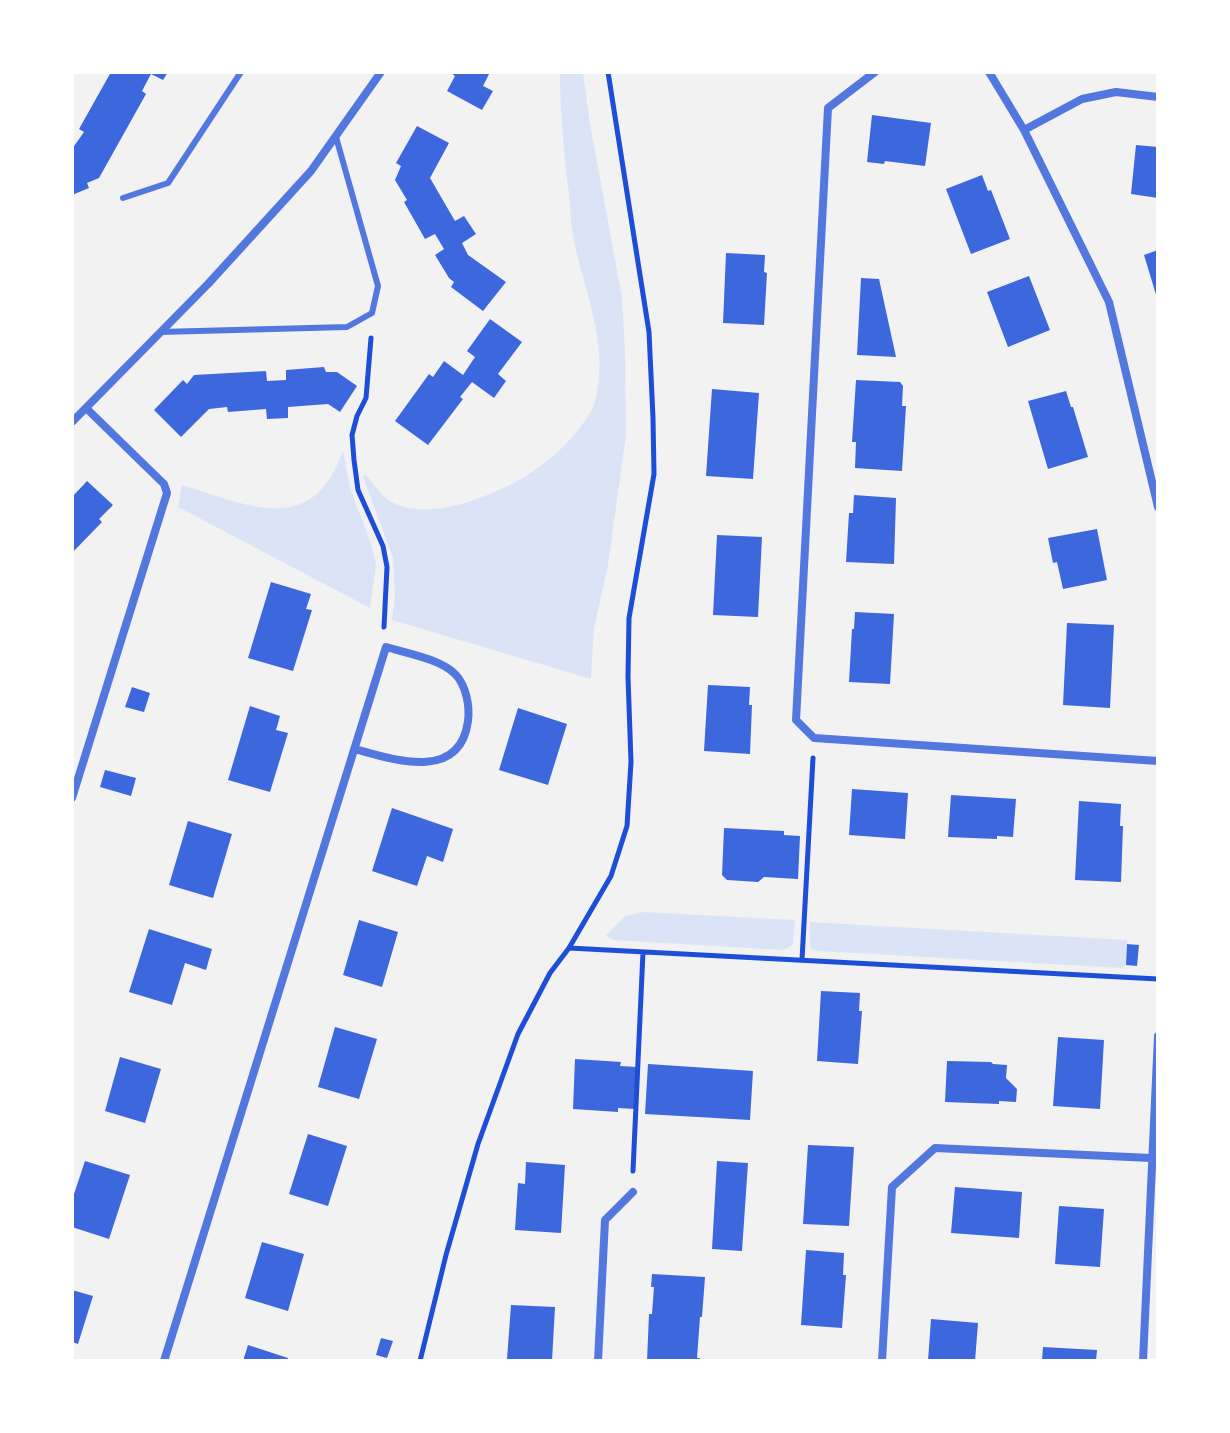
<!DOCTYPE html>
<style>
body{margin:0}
#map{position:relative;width:1230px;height:1433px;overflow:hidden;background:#f2f2f2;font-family:"Noto Sans",sans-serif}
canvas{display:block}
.frame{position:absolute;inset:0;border:74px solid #fff;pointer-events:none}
</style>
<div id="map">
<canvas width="1230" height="1433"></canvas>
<div class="frame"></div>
</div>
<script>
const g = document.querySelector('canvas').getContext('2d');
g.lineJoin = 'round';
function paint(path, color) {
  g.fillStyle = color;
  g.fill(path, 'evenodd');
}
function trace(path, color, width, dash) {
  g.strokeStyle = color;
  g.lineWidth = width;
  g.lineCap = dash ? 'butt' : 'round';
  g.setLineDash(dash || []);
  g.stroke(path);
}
const green = new Path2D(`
 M560 72H583L590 124 622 297 625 352 626 435 608 565 594 629 591 679 392 620 395 598 393 558 363 477 365 474C373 483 379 494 390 501 409 513 441 510 461 504 506 491 549 467 578 430 587 418 595 408 597 392 607 342 585 291 574 242 571 227 570 210 569 194 564 154 560 113 560 72Z
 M343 450 350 488 371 544 376 564 370 608 178 507 182 485C248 505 313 539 343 450Z
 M644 912 795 920 793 944 788 948 782 950 613 940 606 936 625 916Z
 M810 922 1127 940 1126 965 1122 968 818 951 811 949 810 946Z`);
const building = new Path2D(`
 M111 72H168L163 80 151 74 142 91 146 94 99 178 87 183 89 188 72 195V149L84 132 79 129Z
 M450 72H490L483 86 493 91 482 110 447 91 455 76Z
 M872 115 931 123 925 166 885 161 884 164 867 162Z
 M417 126 449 143 430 178 455 221 464 216 476 234 462 243 468 255 506 282 483 311 451 287 454 282 449 278 435 255 444 249 435 234 425 239 404 202 407 200 395 180 401 166 396 163Z
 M1136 145 1158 147V198L1131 194Z
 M982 175 988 191 991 190 1010 239 971 254 946 189Z
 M1158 250V298H1157L1144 255Z
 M726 253 765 255 764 272 767 273 764 325 723 323Z
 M1029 276 1050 330 1008 347 987 292Z
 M861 278 879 279 896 357 857 355Z
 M490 319 522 342 498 374 506 381 494 398 472 382 460 397 463 399 428 445 395 421 429 374 433 377 444 361 463 375 475 357 467 351Z
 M324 367 326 372H337L357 386 340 412 328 404 288 407V418L267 419 266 409 228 412 227 407 209 409 181 437 154 410 183 380 187 384 194 375 266 371 267 381 286 380V370Z
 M856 380 900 382 903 386 902 406H906L902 471 855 468 856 442H852Z
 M712 389 759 393 753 479 706 476Z
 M1066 391 1071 407H1073L1088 457 1048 469 1028 401Z
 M87 481 113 505 99 519 102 522 72 553V493L74 495Z
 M854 495 896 498 894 564 846 562 849 513H853Z
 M1097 529 1107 580 1063 589 1057 562 1053 563 1048 538Z
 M717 535 762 537 758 617 713 615Z
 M271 582 311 594 306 609 312 610 293 671 248 658Z
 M855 612 894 614 890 684 849 682 852 629H854Z
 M1067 623 1114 625 1110 708 1063 705Z
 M708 685 750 687 749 705H752L750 754 704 751Z
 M132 687 150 693 144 712 125 707Z
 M250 706 280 716 276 730 288 733 270 792 228 780Z
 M518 708 567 724 548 785 499 770Z
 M105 770 136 778 131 796 100 787Z
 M852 789 908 793 905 839 849 835Z
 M951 795 1016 799 1013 837 997 836V839L948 837Z
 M1079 801 1121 804 1120 826H1123L1121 882 1075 880Z
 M392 808 453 829 443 862 427 856 417 886 372 871Z
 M188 821 232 834 213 898 169 885Z
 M724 828 784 831V835L800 836 798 879 764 877 758 882 727 880 722 875Z
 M359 920 398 932 382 987 343 975Z
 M149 929 212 949 206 970 185 963 172 1005 129 992Z
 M1127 944 1139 945 1137 966 1126 965Z
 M821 991 860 993 859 1011H862L858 1064 817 1061Z
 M335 1027 377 1039 359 1099 318 1087Z
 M1058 1037 1104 1040 1100 1109 1053 1106Z
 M120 1057 161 1069 145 1123 105 1111Z
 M575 1059 621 1062 620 1066 637 1067 635 1109 618 1108V1112L573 1109Z
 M947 1061 991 1062 993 1064 1007 1065 1006 1078 1017 1089 1016 1102 999 1101V1104L945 1102Z
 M648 1064 753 1071 750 1120 645 1114Z
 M308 1134 347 1146 328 1206 289 1194Z
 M808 1145 854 1147 849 1226 803 1224Z
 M85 1161 130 1175 109 1239 72 1227V1193L74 1194Z
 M717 1161 748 1163 742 1251 712 1249Z
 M526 1162 565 1165 561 1233 515 1230 518 1183 525 1184Z
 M955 1187 1022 1192 1019 1238 951 1233Z
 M1059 1206 1104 1209 1100 1267 1055 1264Z
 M262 1242 304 1254 288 1311 245 1298Z
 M806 1250 844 1253 843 1275H846L842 1328 801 1325Z
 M652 1274 705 1277 702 1317H700L697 1358H700L699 1361H647L649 1314H652L654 1287H651Z
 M72 1290 93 1296 78 1344 72 1342Z
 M511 1305 555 1307 552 1361 507 1359Z
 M931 1319 978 1323 975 1361H928Z
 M381 1338 393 1341 387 1358 376 1355Z
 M248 1345 288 1358 287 1361H243Z
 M1043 1347 1097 1350 1096 1361H1042Z`);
const path = new Path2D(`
 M371 338 366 398 357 416 352 435 354 460 358 490 383 546 387 567 384 627
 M569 948 1158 979
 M802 960 813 758
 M633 1171 643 952
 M420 1361 446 1255 478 1144 518 1034 550 973 569 948 611 876 627 826 631 762 628 677 629 618 654 474 653 418 649 332 608 72`);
const service = new Path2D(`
 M123 198 168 183 241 72
 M160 332 347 327 372 313 378 286 336 137`);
const minor = new Path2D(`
 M875 72 828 108 796 720 814 738 1158 761
 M989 72 1024 130 1109 302 1158 507
 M1024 130 1082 99 1116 92 1158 97
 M72 422 208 284 311 171 381 72
 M72 798 167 493 164 484 86 408
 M164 1361 386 647C406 653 440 659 455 674 466 685 470 706 468 721 460 782 394 760 355 749
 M598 1361 605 1220 633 1192
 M882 1361 892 1187 935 1148 1151 1158
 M1143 1361 1158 1036`);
paint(green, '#dbe4f7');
paint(building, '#3d67dc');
trace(path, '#1d4ed8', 5);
trace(service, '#5277de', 6);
trace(minor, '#5277de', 8);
</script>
